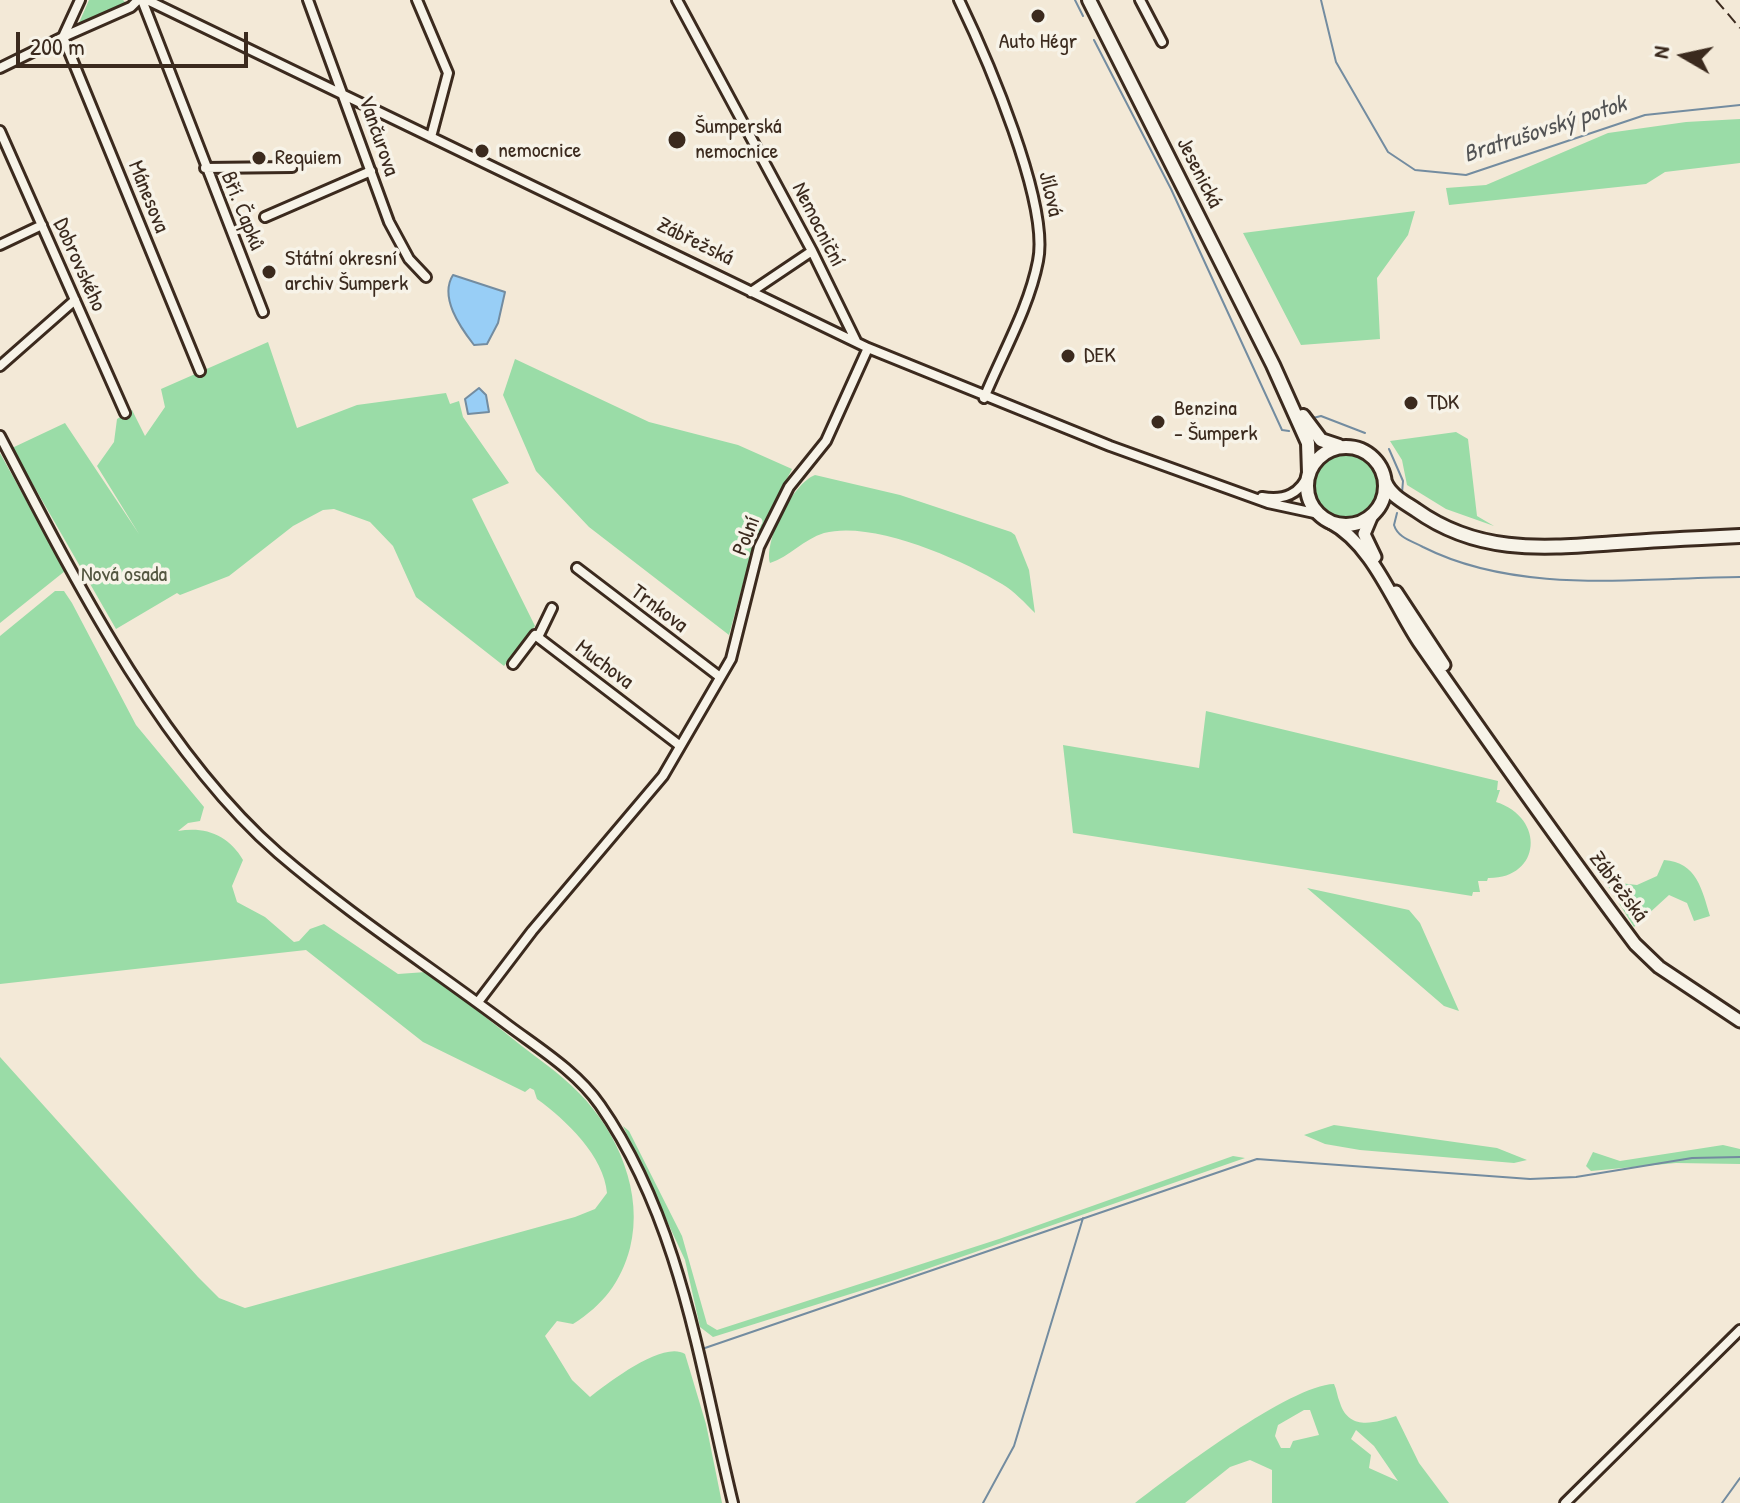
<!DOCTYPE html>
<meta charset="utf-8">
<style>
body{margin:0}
#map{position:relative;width:1740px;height:1503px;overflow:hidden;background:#f3e9d7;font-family:"Patrick Hand",sans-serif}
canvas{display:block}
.north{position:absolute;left:1644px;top:16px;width:80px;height:80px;-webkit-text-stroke:6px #f7f3e8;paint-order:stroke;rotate:279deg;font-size:22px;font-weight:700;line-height:32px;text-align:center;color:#3b2a1e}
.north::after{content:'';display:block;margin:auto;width:28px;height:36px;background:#3b2a1e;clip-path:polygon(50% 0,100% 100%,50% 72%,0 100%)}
.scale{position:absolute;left:16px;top:32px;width:232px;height:36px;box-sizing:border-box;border:4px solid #3b2a1e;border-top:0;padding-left:10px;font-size:24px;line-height:28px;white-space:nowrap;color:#3b2a1e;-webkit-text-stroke:6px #f7f3e8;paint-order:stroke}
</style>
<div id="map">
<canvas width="1740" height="1503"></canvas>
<div class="north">N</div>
<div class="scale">200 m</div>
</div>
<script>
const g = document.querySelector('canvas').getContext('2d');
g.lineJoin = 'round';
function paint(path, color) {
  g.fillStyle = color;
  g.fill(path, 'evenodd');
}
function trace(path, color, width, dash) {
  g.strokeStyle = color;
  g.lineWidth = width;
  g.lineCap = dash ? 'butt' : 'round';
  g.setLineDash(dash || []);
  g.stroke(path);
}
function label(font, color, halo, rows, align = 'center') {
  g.font = font + ' "Patrick Hand",sans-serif';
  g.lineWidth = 7;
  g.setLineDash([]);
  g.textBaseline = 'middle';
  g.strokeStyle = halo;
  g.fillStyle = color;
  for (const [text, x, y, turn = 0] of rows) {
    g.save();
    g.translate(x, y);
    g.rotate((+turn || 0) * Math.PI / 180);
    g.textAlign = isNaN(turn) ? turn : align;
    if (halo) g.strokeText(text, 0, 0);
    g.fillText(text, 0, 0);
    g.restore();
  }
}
const green = new Path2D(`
 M89 0H123L126 3 123 8 78 25Z
 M1740 119V163L1665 172 1646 184 1449 205 1446 188 1486 185 1608 133 1686 122Z
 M1415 211 1408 235 1377 278 1380 339 1301 345 1243 233Z
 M268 342 297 428 357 405 446 393 450 404 459 401 463 417 509 483 472 499 535 626 504 666 416 597 393 546 370 522 334 509 323 510 293 526 229 576 180 595 177 593 116 629 12 448 65 423 139 534 97 466 114 442 117 419 132 410 145 436 165 407 161 389Z
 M515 359 649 422 738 445 792 469 754 543 729 635 589 527 536 471 503 395Z
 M1456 432 1468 439 1477 516 1494 526 1446 509 1407 485 1402 460 1390 441Z
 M0 453 65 571 0 623Z
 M1314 486a32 32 0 1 1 64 0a32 32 0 1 1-64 0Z
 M815 475 900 495 1011 532 1015 535 1029 570 1035 613C1024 602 1015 592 1002 584 961 559 872 520 824 533 804 539 789 557 770 563 764 540 793 483 815 475Z
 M55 591H64L72 603 136 725 204 807 200 821 188 823 178 831C205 826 229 835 243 860L232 886 237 902 265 917 294 942 299 941 310 929 324 924 398 974 426 972C456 992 484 1016 513 1039 535 1057 560 1073 579 1093 618 1132 644 1194 630 1248 621 1282 603 1305 573 1324L557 1321 545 1336 572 1380 590 1397C608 1383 663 1340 685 1354L706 1424 722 1503H0V1057L198 1277 219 1298 245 1308 575 1217 595 1209 607 1193C604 1156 566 1120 537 1099L534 1090 530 1088 525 1092 423 1042 306 950 0 984V636Z
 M1206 711 1498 781 1497 790H1500L1496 802C1546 818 1541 879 1488 878L1487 881H1478L1480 892H1473L1472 896 1073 833 1063 745 1199 768Z
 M1664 860C1697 862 1702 890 1710 916L1694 921 1687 903 1669 895 1634 927 1608 886 1611 882 1637 885 1657 876Z
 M1307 888 1409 910 1420 923 1459 1011 1444 1006Z
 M1334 1125 1497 1148 1527 1160 1514 1163 1360 1150 1325 1144 1304 1135Z
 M623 1126 629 1131 682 1236 707 1324 717 1330 999 1239 1233 1156 1245 1158 895 1280 713 1337 700 1327 685 1260Z
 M1723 1145 1740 1149V1164L1676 1163 1591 1171 1586 1166 1593 1152 1620 1161Z
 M1334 1384C1337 1390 1337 1396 1340 1403 1349 1431 1375 1423 1396 1416L1419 1463 1449 1503H1272V1470L1250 1460 1230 1467 1185 1503H1135C1174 1473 1290 1385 1334 1384ZM1304 1410H1310L1319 1435 1293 1441 1290 1448H1281L1275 1436 1278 1425ZM1356 1430 1374 1446 1398 1481 1369 1468 1371 1455 1351 1439Z`);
const water = new Path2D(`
 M453 275 505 292 498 323 487 344 474 345C460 327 439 297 453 275Z
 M479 388 486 395 489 412 468 414 465 399Z`);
const stream = new Path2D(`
 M1075 0 1083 16
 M1321 0 1336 62 1388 152 1415 170 1466 175 1645 115 1740 105
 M1094 40 1171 189 1282 430 1289 431
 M1313 418 1321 416 1365 433
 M1389 449 1403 481 1402 493
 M1397 513 1394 525C1398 538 1412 541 1423 547 1518 595 1636 578 1740 577
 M702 1349 1257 1159 1530 1179 1576 1177 1692 1158 1740 1157
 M983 1503 1014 1446 1083 1218
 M1722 1503 1740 1478`);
const minor = new Path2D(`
 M138 0 131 7 63 37 200 371
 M142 0 263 312
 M147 0 868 348 1110 446 1268 503 1319 514
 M308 0 389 222 409 259 426 277
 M417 0 448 73 431 137
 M677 0 812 251 856 341
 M959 0C986 56 1050 203 1038 261 1029 308 1002 354 984 398
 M1140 0 1162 42
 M0 68 63 37 80 0
 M0 131 125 413
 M205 168 292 167
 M265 217 371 171
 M0 245 42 225
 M751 292 812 251
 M0 366 75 300
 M0 436C72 574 160 750 278 853 350 915 432 968 509 1026 540 1049 577 1072 600 1105 681 1221 700 1368 733 1503
 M1262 497C1285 501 1300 494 1309 473
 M577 568 720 677
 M538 637 552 608
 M513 664 535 635 679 745
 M478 1002 532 931 663 776 731 659 759 547 789 487 826 441 868 348
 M1565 1503 1740 1330`);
const secondary = new Path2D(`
 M1372 515 1364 534 1375 557
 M1330 522C1373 545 1393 603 1419 642 1490 744 1561 845 1635 944L1659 967 1740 1021
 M1396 592 1444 665`);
const primary = new Path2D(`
 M1089 0 1273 365 1308 443 1309 473
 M1303 416 1321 440 1339 446
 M1307 486a39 39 0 1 1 78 0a39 39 0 1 1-78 0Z
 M1385 482C1390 495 1404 502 1416 510 1479 555 1544 548 1617 543 1658 540 1699 538 1740 536`);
const rail = new Path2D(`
 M1716 0 1740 28`);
const markers = [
 [1038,16,8,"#3b2a1e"],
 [677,140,10,"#3b2a1e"],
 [482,151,8,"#3b2a1e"],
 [259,158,8,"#3b2a1e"],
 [269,272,8,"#3b2a1e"],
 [1068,356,8,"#3b2a1e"],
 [1411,403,8,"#3b2a1e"],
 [1158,422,8,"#3b2a1e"]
];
const poiNames = [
 ["Auto Hégr",1038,42,"center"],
 ["Šumperská",695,127],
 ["nemocnice",695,152],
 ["nemocnice",498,151],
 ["Requiem",275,158],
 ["Státní okresní",285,259],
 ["archiv Šumperk",285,284],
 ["DEK",1084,356],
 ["TDK",1427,403],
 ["Benzina",1174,409],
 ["- Šumperk",1174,434]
];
const streetNames = [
 ["Vančurova",378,136,71],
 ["Jesenická",1199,173,63],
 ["Jílová",1050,194,77],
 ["Mánesova",148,197,68],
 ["Bří. Čapků",242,211,68],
 ["Nemocniční",818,225,63],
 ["Zábřežská",695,242,26],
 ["Dobrovského",79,265,66],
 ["Polní",747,536,-69],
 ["Trnkova",659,609,37],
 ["Muchova",604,665,37],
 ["Zábřežská",1618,887,53]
];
const parkNames = [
 ["Nová osada",124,575]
];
const waterNames = [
 ["Bratrušovský potok",1545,130,-18]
];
paint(green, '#9adca7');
paint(water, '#98cef6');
trace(water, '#738ca0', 2);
trace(stream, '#738ca0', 2);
trace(minor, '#3b2a1e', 14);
trace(secondary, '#3b2a1e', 17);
trace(primary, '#3b2a1e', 18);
trace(minor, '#f7f3e8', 8);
trace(secondary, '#f7f3e8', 11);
trace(primary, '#f7f3e8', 12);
trace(rail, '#3b2a1e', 2, [12, 6]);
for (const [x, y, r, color] of markers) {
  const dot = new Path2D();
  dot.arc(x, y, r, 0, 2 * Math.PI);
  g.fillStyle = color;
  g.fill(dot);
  trace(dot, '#f7f3e8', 3);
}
label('22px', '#3b2a1e', '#f7f3e8', poiNames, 'left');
label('22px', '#3b2a1e', '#f7f3e8', streetNames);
label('22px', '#535640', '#f7f3e8', parkNames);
label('italic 24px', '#525354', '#f7f3e8', waterNames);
</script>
